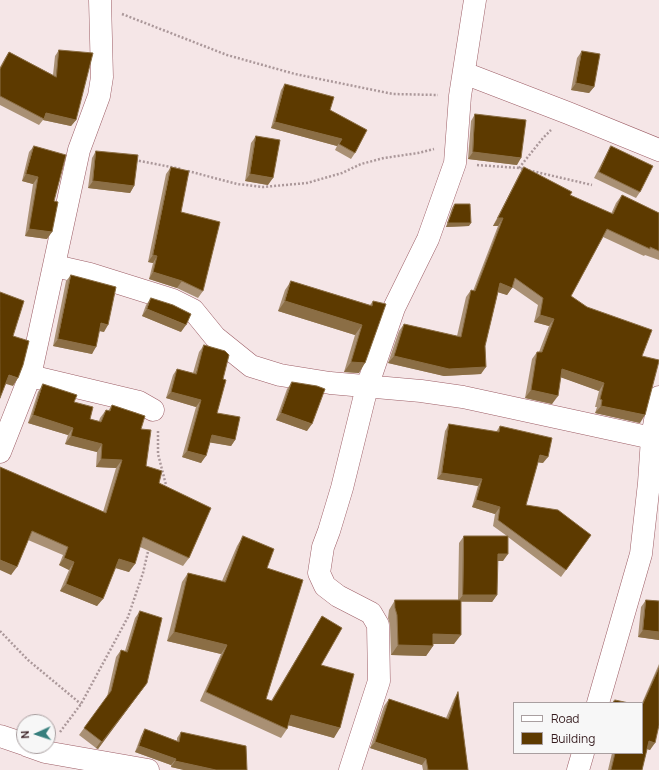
<!DOCTYPE html>
<style>
body{margin:0}
#map{position:relative;width:659px;height:770px;overflow:hidden;background:#f5e6e7;font-family:Manrope,sans-serif}
canvas{display:block}
.legend{position:absolute;left:513px;top:702px;width:130px;height:52px;box-sizing:border-box;background:#f7f7f7;border:1px solid #a99fa0;margin:0;padding:5px 7px;list-style:none;font-size:12px;color:#351b1e}
.legend li{display:flex;align-items:center;gap:8px;height:20px}
.legend b{width:20px;border:1px solid #a99fa0}
.north{position:absolute;left:16px;top:714px;width:40px;height:40px;box-sizing:border-box;background:#f7f7f7;border:1px solid #a99fa0;border-radius:50%;rotate:267deg;font-size:11px;font-weight:700;line-height:16px;text-align:center;color:#351b1e}
.north::after{content:'';display:block;margin:auto;width:14px;height:18px;background:#377f7d;clip-path:polygon(50% 0,100% 100%,50% 72%,0 100%)}
</style>
<div id="map">
<canvas width="659" height="770"></canvas>
<ul class="legend">
<li><b style="height:5px;background:#fff"></b>Road</li>
<li><b style="height:11px;background:#5d3a00"></b>Building</li>
</ul>
<div class="north">N</div>
</div>
<script>
const g = document.querySelector('canvas').getContext('2d');
g.lineJoin = 'round';
function trace(path, color, width, dash) {
  g.strokeStyle = color;
  g.lineWidth = width;
  g.lineCap = dash ? 'butt' : 'round';
  g.setLineDash(dash || []);
  g.stroke(path);
}
function paint(path, color) {
  g.fillStyle = color;
  g.fill(path, 'evenodd');
}
const path = new Path2D(`
 M122 14 227 55 295 74 393 94 438 95
 M135 160 181 169
 M477 165 519 168 592 185
 M519 168 543 138 551 130
 M188 171 237 184 263 187 307 183 342 173 361 164 384 158 418 153 434 149
 M158 431V454L166 485 165 489
 M0 631 28 660 81 704
 M60 732 81 704 128 617 143 573 149 547`);
const minor = new Path2D(`
 M464 73 568 113 659 150
 M55 266 90 274 173 300 193 310 215 337 251 366 280 375 330 383 421 391 463 397 652 438
 M30 376 139 402 153 410
 M0 452 30 376 79 150 99 96 102 77 100 0
 M598 703 641 554 649 483 652 438 659 397
 M0 736 24 744
 M28 746 45 752 148 770
 M350 770 379 681 378 625 371 613 338 596 325 586 319 573 323 547 329 531 342 488 367 387 394 308 428 239 455 163 460 96 475 0
 M578 770 583 753`);
const wall = new Path2D(`
 M59 50 76 120 71 126 43 120 39 125 0 105V67L5 58 9 52 53 75 55 56Z
 M582 51 594 87 589 93 571 90 577 58Z
 M285 84 330 110 355 153 351 159 335 150 337 146 271 128 281 90Z
 M475 114 517 165 468 159 471 121Z
 M256 136 268 185 245 181 251 143Z
 M34 146 54 201 47 239 25 236 33 184 22 181 29 152Z
 M611 146 640 192 636 198 594 178 607 153Z
 M96 151 134 186 130 193 88 188 92 158Z
 M171 167 181 212 203 291 198 298 177 288 149 279 153 263 148 262 166 174Z
 M524 167 570 195 611 214 616 203 622 195 659 213V260L645 255 644 256 603 237 571 296 642 356 640 423 595 413 597 407H595L599 391 561 377 552 404 525 398 532 359 537 352H539L549 326 534 322 538 305 512 287 507 295 498 292 485 346 481 374 444 376 388 363 399 331 404 324 457 336 466 297 471 290 473 291 498 226H493L519 175Z
 M455 204 469 226 446 227 452 208Z
 M71 275 104 332 99 331 92 354 53 346 66 281Z
 M291 281 370 305 373 301 359 373 344 372 355 335 278 311 285 290Z
 M151 298 181 332 142 316 146 305Z
 M204 345 223 379 217 413 235 440 231 446 210 442 201 463 182 457 196 407 166 398 173 375 177 369 193 373 199 352Z
 M292 382 307 431 276 420 287 389Z
 M43 384 74 402 90 419 99 421 100 418 106 410 108 411 112 405 141 429 146 466 159 483 189 558 183 566 140 547 129 572 115 568 97 606 60 591 69 570 59 565 63 555 28 540 11 575 0 467 103 512 116 468 96 467 97 452 65 444 68 435 28 423 38 392Z
 M449 424 496 432 500 426 543 463 538 462 526 505 591 535 561 577 508 537 503 561H497V595L492 602H461L454 644H433V646L426 656 391 655 390 625 388 618 389 610 395 600H458L459 543 464 536H507L493 526 495 514 472 507 478 486 437 479 445 431Z
 M243 536 267 568 266 699 271 701 322 616 321 665 334 738 288 725 287 729 281 738 200 701 221 654 167 641 182 582 188 573 222 581 237 546Z
 M646 600 659 601V640L638 637 641 607Z
 M140 611 147 683 98 749 96 748 79 735 107 697 116 657 121 650 125 651 135 618Z
 M659 664V725L650 750 647 749 642 770H608L612 753H642V703Z
 M458 692 468 770H423L422 765 370 748 384 706 389 699 446 718 454 699Z
 M145 729 177 741V738L181 732 247 770H184L171 767V765L135 752 141 736Z`);
const shadedWall = new Path2D(`
 M576 83 594 87 589 93 571 90Z
 M46 113 76 120 71 126 43 120Z
 M275 122 342 139 337 146 271 128Z
 M473 152 521 158 517 165 468 159Z
 M26 174 38 177 33 184 22 181Z
 M250 174 273 178 268 185 245 181Z
 M93 181 134 186 130 193 88 188Z
 M498 218H503L498 226H493Z
 M448 223H471L469 226 446 227Z
 M29 229 52 232 47 239 25 236Z
 M153 255 157 256 153 263 148 262Z
 M153 272 182 281 177 288 149 279Z
 M500 283 512 288 507 295 494 291Z
 M285 301 362 325 355 335 278 311Z
 M147 309 186 325 181 332 142 316Z
 M540 315 554 319 549 326 534 322Z
 M101 323 108 325 104 332 96 330Z
 M58 339 96 347 92 354 53 346Z
 M394 356 486 367 481 374 444 376 388 363Z
 M351 362 365 363 359 373 344 372Z
 M562 369 604 383 599 391 557 376Z
 M9 375 18 378 13 386 3 383Z
 M531 390 558 396 552 404 525 398Z
 M171 392 201 400 196 407 166 398Z
 M601 406 645 415 640 423 595 413Z
 M281 413 312 424 307 431 276 420Z
 M33 415 73 428 68 435 28 423Z
 M212 435 235 440 231 446 207 442Z
 M71 436 102 444 97 452 65 444Z
 M187 451 206 456 201 463 182 457Z
 M540 455 548 457 543 463 535 462Z
 M101 459 122 460 116 468 96 467Z
 M442 473 482 479 478 486 437 479Z
 M476 500 500 507 495 514 472 507Z
 M498 554H508L503 561H493Z
 M64 558 74 562 69 570 59 565Z
 M119 559 135 564 129 572 113 567Z
 M0 560 17 567 11 575 0 570Z
 M66 584 103 599 97 606 60 591Z
 M463 595H497L492 602 458 601Z
 M643 630 659 632V640L638 637Z
 M174 632 227 645 221 654 167 641Z
 M433 634 461 635 454 644H426Z
 M398 645 433 646 426 656 391 655Z
 M147 683 98 749 96 748 101 741Z
 M291 715 340 728 334 738 284 724Z
 M649 741 655 743 650 750 644 748Z
 M375 742 426 759 422 765 370 748Z
 M139 746 176 759 171 765 135 752Z
 M175 761 216 770H184L171 767Z`);
const building = new Path2D(`
 M59 50 93 53 76 120 46 113 44 119 0 96V69L9 52 56 77Z
 M582 51 600 54 594 87 576 83Z
 M285 84 334 97 330 110 367 130 355 153 339 144 342 139 275 122Z
 M475 114 526 120 521 158 473 152Z
 M256 136 280 140 273 178 250 174Z
 M34 146 66 155 54 201 58 202 52 232 29 229 38 177 26 174Z
 M611 146 653 166 640 192 599 172Z
 M96 151 138 155 134 186 93 181Z
 M171 167 189 171 181 212 220 222 203 291 182 281 153 272 157 256 153 255Z
 M524 167 572 192 570 195 613 214 622 195 659 213V251L650 247V249L607 229 571 296 587 307 652 330 642 356 659 360V361L645 415 601 406 602 400 600 399 604 383 562 369 558 396 531 390 537 352H542L554 319 540 315 543 298 515 278 512 288 500 283 485 346 486 367 449 369 394 356 404 324 461 337 471 290 475 291 503 218H498Z
 M455 204H470L471 223H448Z
 M71 275 116 287 108 325 101 323 96 347 58 339Z
 M291 281 372 306 373 301 386 304 365 363 351 362 362 325 285 301Z
 M0 292 24 301 13 336 29 341 23 365 18 378 9 375 0 398Z
 M151 298 173 305 191 314 186 325 147 309Z
 M204 345 225 351 229 355 223 379 226 380 217 413 240 417 235 440 212 435 206 456 187 451 201 400 171 392 177 369 196 374Z
 M292 382 317 386 325 389 312 424 281 413Z
 M43 384 77 395 74 402 93 407 90 419 101 422 106 410 110 411 112 405 145 416 141 429 151 430 146 466 162 471 159 483 211 508 189 558 143 537 135 564 119 559 103 599 66 584 74 562 64 558 68 547 32 531 17 567 0 560V467L106 513 122 460 101 459 102 444 71 436 73 428 33 415Z
 M449 424 499 432 500 426 552 438 548 457 540 455 526 505 558 510 591 535 566 570 498 520 500 507 476 500 482 479 442 473Z
 M243 536 274 549 267 568 303 580 266 699 272 701 322 616 342 628 321 665 354 674 340 728 291 715 287 729 206 692 227 645 174 632 188 573 225 582Z
 M464 536H508V554H498L497 595H463Z
 M395 600H461V635L433 634V646L398 645 397 615 395 608Z
 M646 600 659 601V632L643 630Z
 M140 611 162 618 147 683 102 742 101 741 84 728 111 691 121 650 127 652Z
 M659 668V725L655 743 649 741 642 770H611L615 753H642V706Z
 M458 692 468 770H428L426 759 375 742 389 699 448 719Z
 M615 700 629 703H613Z
 M145 729 179 742 181 732 246 746 247 770H216L175 761 176 759 139 746Z`);
trace(minor, '#9d5e66', 23);
trace(path, '#ab989a', 2.5, [2, 2]);
trace(minor, '#fff', 22);
paint(wall, '#a99074');
paint(shadedWall, '#8b6e45');
paint(building, '#5d3a00');
trace(building, '#8b6e45', 1);
</script>
